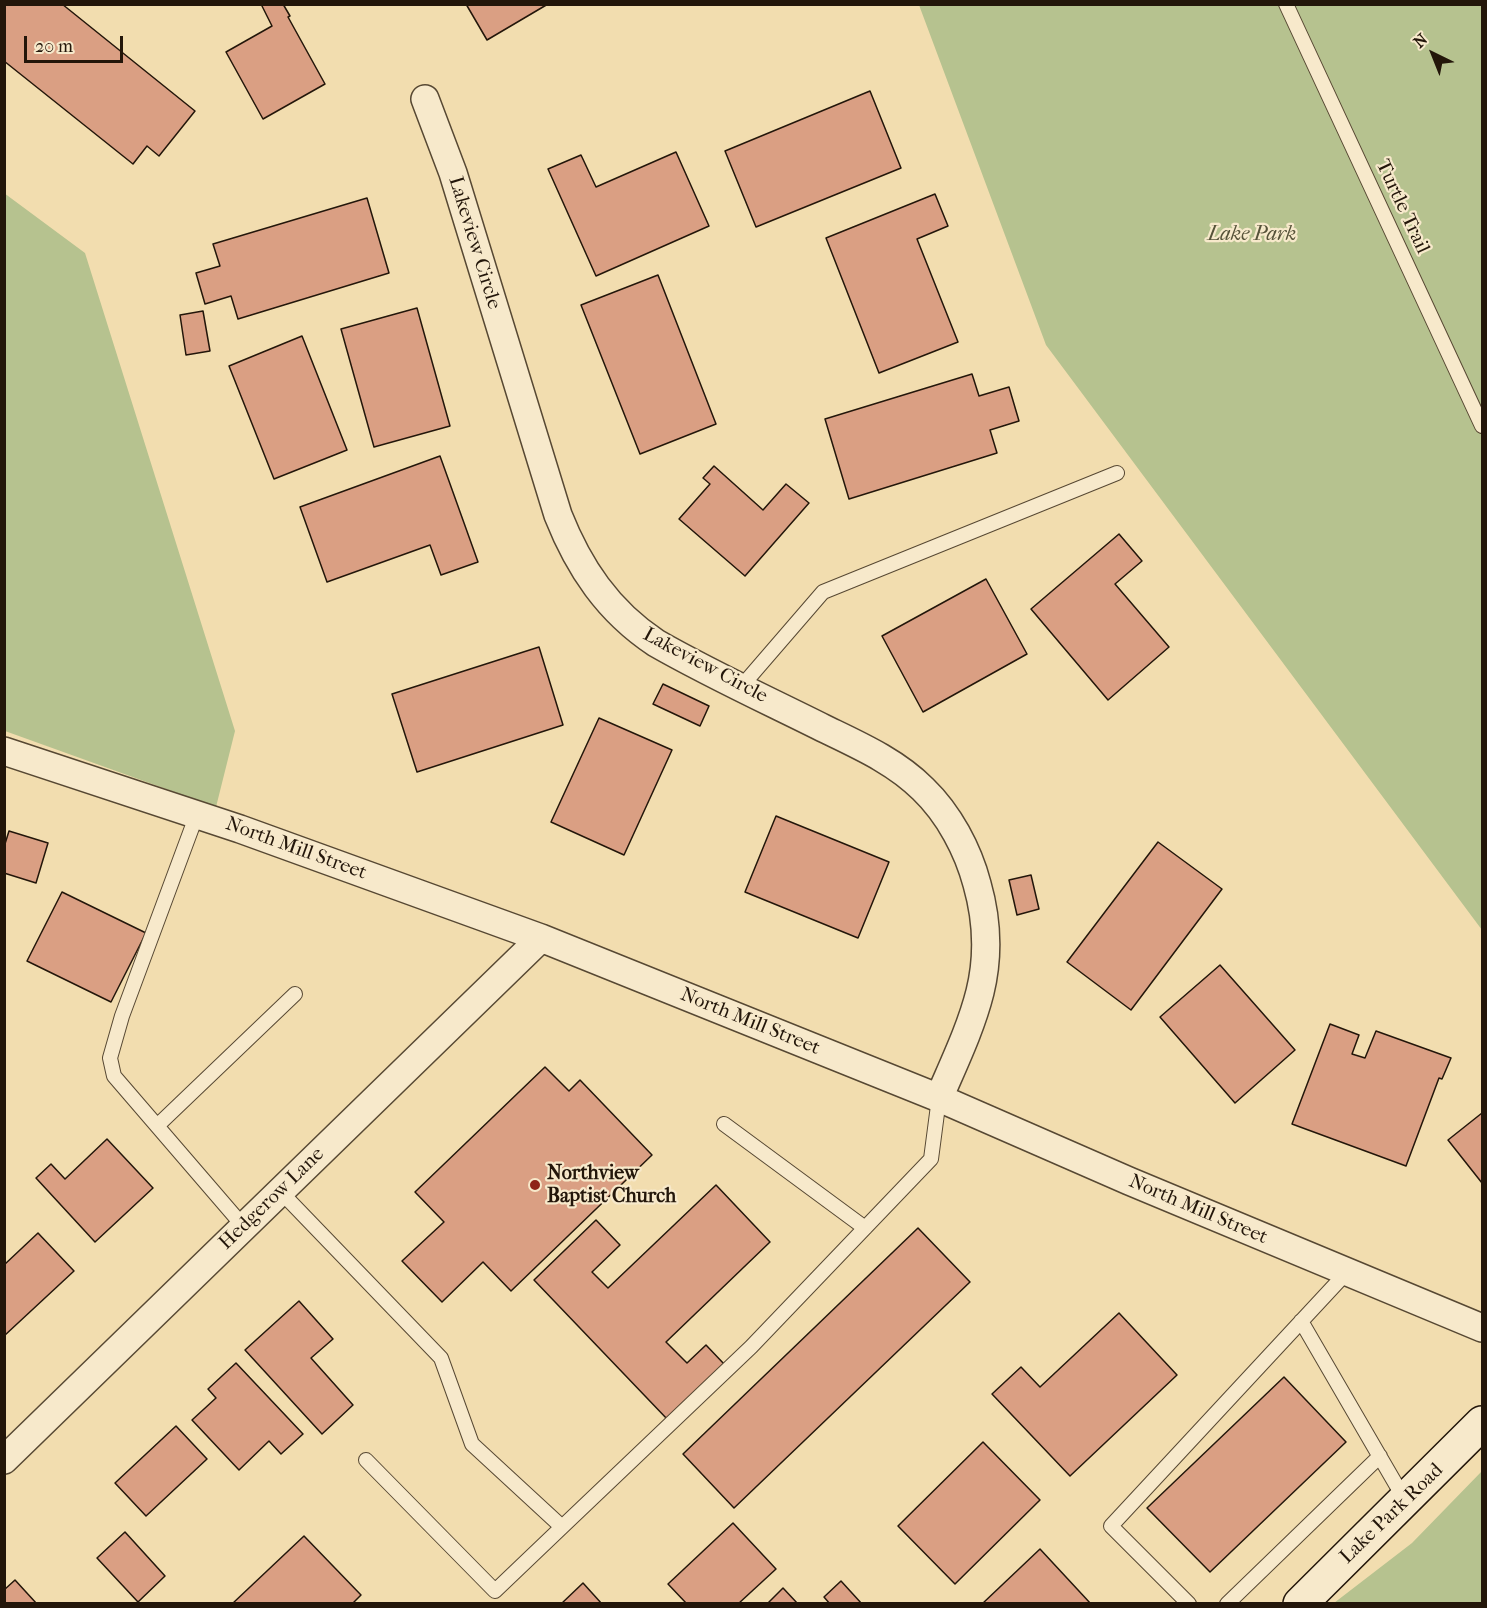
<!DOCTYPE html>
<style>
body{margin:0}
#map{position:relative;width:1487px;height:1608px;overflow:hidden;background:#f2ddaf;font-family:"IM FELL French Canon",serif}
canvas{display:block}
.frame{position:absolute;inset:0;border:6px solid #23160a;pointer-events:none}
.north{position:absolute;left:1403px;top:24px;width:60px;height:60px;-webkit-text-stroke:4px #f7e9cb;paint-order:stroke;rotate:317deg;font-size:16px;font-weight:700;line-height:24px;text-align:center;color:#23160a}
.north::after{content:'';display:block;margin:auto;width:21px;height:27px;background:#23160a;clip-path:polygon(50% 0,100% 100%,50% 72%,0 100%)}
.scale{position:absolute;left:24px;top:36px;width:99px;height:27px;box-sizing:border-box;border:3px solid #23160a;border-top:0;padding-left:8px;font-size:18px;line-height:21px;white-space:nowrap;color:#23160a;-webkit-text-stroke:4px #f7e9cb;paint-order:stroke}
</style>
<div id="map">
<canvas width="1487" height="1608"></canvas>
<div class="frame"></div>
<div class="north">N</div>
<div class="scale">20 m</div>
</div>
<script>
const g = document.querySelector('canvas').getContext('2d');
g.lineJoin = 'round';
function paint(path, color) {
  g.fillStyle = color;
  g.fill(path, 'evenodd');
}
function trace(path, color, width, dash) {
  g.strokeStyle = color;
  g.lineWidth = width;
  g.lineCap = dash ? 'butt' : 'round';
  g.setLineDash(dash || []);
  g.stroke(path);
}
function label(font, color, halo, rows, align = 'center') {
  g.font = font + ' "IM FELL French Canon",serif';
  g.lineWidth = 4.5;
  g.setLineDash([]);
  g.textBaseline = 'middle';
  g.strokeStyle = halo;
  g.fillStyle = color;
  for (const [text, x, y, turn = 0] of rows) {
    g.save();
    g.translate(x, y);
    g.rotate((+turn || 0) * Math.PI / 180);
    g.textAlign = isNaN(turn) ? turn : align;
    if (halo) g.strokeText(text, 0, 0);
    g.fillText(text, 0, 0);
    g.restore();
  }
}
const green = new Path2D(`
 M919 5H1482V930L1046 345Z
 M4 193 85 253 235 731 216 807 5 731Z
 M1482 1471V1603H1334L1412 1543Z`);
const building = new Path2D(`
 M4 4H62L195 111 159 156 147 146 133 164 4 61Z
 M261 4H283L290 16 288 17 325 84 263 119 226 52 272 26Z
 M466 4H548L487 40Z
 M870 91 901 168 756 227 725 151Z
 M676 152 709 226 596 276 548 169 581 155 596 187Z
 M935 194 948 226 917 239 958 342 879 373 826 238Z
 M367 198 389 273 238 319 231 296 205 304 196 273 220 266 213 244Z
 M658 275 716 424 640 454 581 305Z
 M417 308 450 426 374 447 341 329Z
 M203 311 210 351 186 355 180 315Z
 M302 336 347 450 274 479 229 366Z
 M972 374 979 396 1009 387 1019 421 990 430 997 453 849 499 825 419Z
 M440 456 478 562 441 575 430 545 327 582 300 507Z
 M714 466 763 510 786 484 809 503 745 576 679 519 710 484 703 478Z
 M1119 534 1142 561 1115 584 1169 647 1108 700 1031 609Z
 M986 579 1027 654 923 712 882 636Z
 M539 647 563 725 417 772 392 694Z
 M663 684 709 706 700 726 653 704Z
 M599 718 672 750 624 855 551 822Z
 M776 816 889 862 858 938 745 892Z
 M9 831 48 843 36 883 4 873V847Z
 M1158 842 1222 889 1131 1010 1067 962Z
 M1031 875 1039 909 1017 915 1009 880Z
 M62 892 146 933 111 1002 27 961Z
 M1220 965 1295 1050 1235 1103 1160 1017Z
 M1330 1024 1359 1035 1352 1054 1365 1058 1376 1031 1451 1058 1442 1079 1439 1078 1406 1166 1292 1124Z
 M545 1067 569 1091 580 1080 652 1155 511 1291 483 1262 442 1302 402 1261 444 1222 415 1192Z
 M1482 1113V1183L1448 1140Z
 M107 1139 153 1188 95 1242 36 1178 51 1164 65 1179Z
 M716 1185 770 1242 666 1342 687 1363 706 1345 725 1365 668 1420 534 1280 596 1220 620 1245 592 1272 608 1288Z
 M918 1228 970 1282 734 1508 683 1454Z
 M38 1233 74 1271 4 1336V1265Z
 M299 1301 333 1339 311 1358 353 1405 322 1434 245 1350Z
 M1119 1313 1177 1375 1070 1476 992 1394 1021 1367 1040 1387Z
 M236 1363 303 1434 281 1454 269 1441 239 1470 192 1420 216 1398 208 1389Z
 M1284 1377 1346 1442 1210 1572 1147 1508Z
 M176 1426 207 1459 146 1516 115 1483Z
 M983 1442 1040 1500 955 1584 898 1526Z
 M733 1523 776 1569 738 1604H687L668 1584Z
 M125 1532 165 1576 138 1602 97 1558Z
 M304 1536 361 1595 352 1604H232Z
 M1040 1549 1091 1604H982Z
 M15 1580 37 1604H4V1590Z
 M841 1581 862 1604H830L824 1597Z
 M583 1583 602 1604H561Z
 M783 1588 798 1604H767Z`);
const lane = new Path2D(`
 M1286 4 1482 426
 M741 687 823 592 1117 473
 M197 814 122 1016 110 1058 114 1076 244 1227
 M724 1124 865 1228
 M157 1126 295 994
 M280 1191 441 1358 472 1444 562 1527 751 1347 931 1159 939 1098
 M1301 1321 1405 1500
 M366 1460 495 1591 562 1527
 M1189 1604 1111 1526 1347 1272
 M1227 1604 1380 1456`);
const street = new Path2D(`
 M425 99 453 173 558 515C579 568 608 611 656 643 710 674 767 700 823 728 858 745 895 761 923 789 949 814 968 850 977 884 987 919 989 955 980 992 971 1028 954 1063 939 1098
 M4 751 240 829 541 938 939 1098 1129 1181 1482 1328
 M4 1460 541 938`);
const secondary = new Path2D(`
 M1300 1604 1482 1423`);
const markers = [
 [535,1185,6,"#8f2418"]
];
const streetNames = [
 ["Turtle Trail",1402,207,65],
 ["Lakeview Circle",474,243,73],
 ["Lakeview Circle",705,666,28],
 ["North Mill Street",296,849,20],
 ["North Mill Street",750,1022,22],
 ["Hedgerow Lane",272,1199,-44],
 ["North Mill Street",1198,1210,23],
 ["Lake Park Road",1392,1514,-44]
];
const parkNames = [
 ["Lake Park",1252,235]
];
const poiNames = [
 ["Northview",547,1174],
 ["Baptist Church",547,1197]
];
paint(green, '#b6c28f');
paint(building, '#da9f83');
trace(building, '#23160a', 1.5);
trace(lane, '#574833', 16);
trace(street, '#574833', 30);
trace(secondary, '#23160a', 36);
trace(lane, '#f7e9cb', 14);
trace(street, '#f7e9cb', 27);
trace(secondary, '#f7e9cb', 33);
for (const [x, y, r, color] of markers) {
  const dot = new Path2D();
  dot.arc(x, y, r, 0, 2 * Math.PI);
  g.fillStyle = color;
  g.fill(dot);
  trace(dot, '#f7e9cb', 2);
}
label('20px', '#23160a', '#f7e9cb', streetNames);
label('italic 20px', '#565239', '#f7e9cb', parkNames);
label('bold 20px', '#23160a', '#f7e9cb', poiNames, 'left');
</script>
